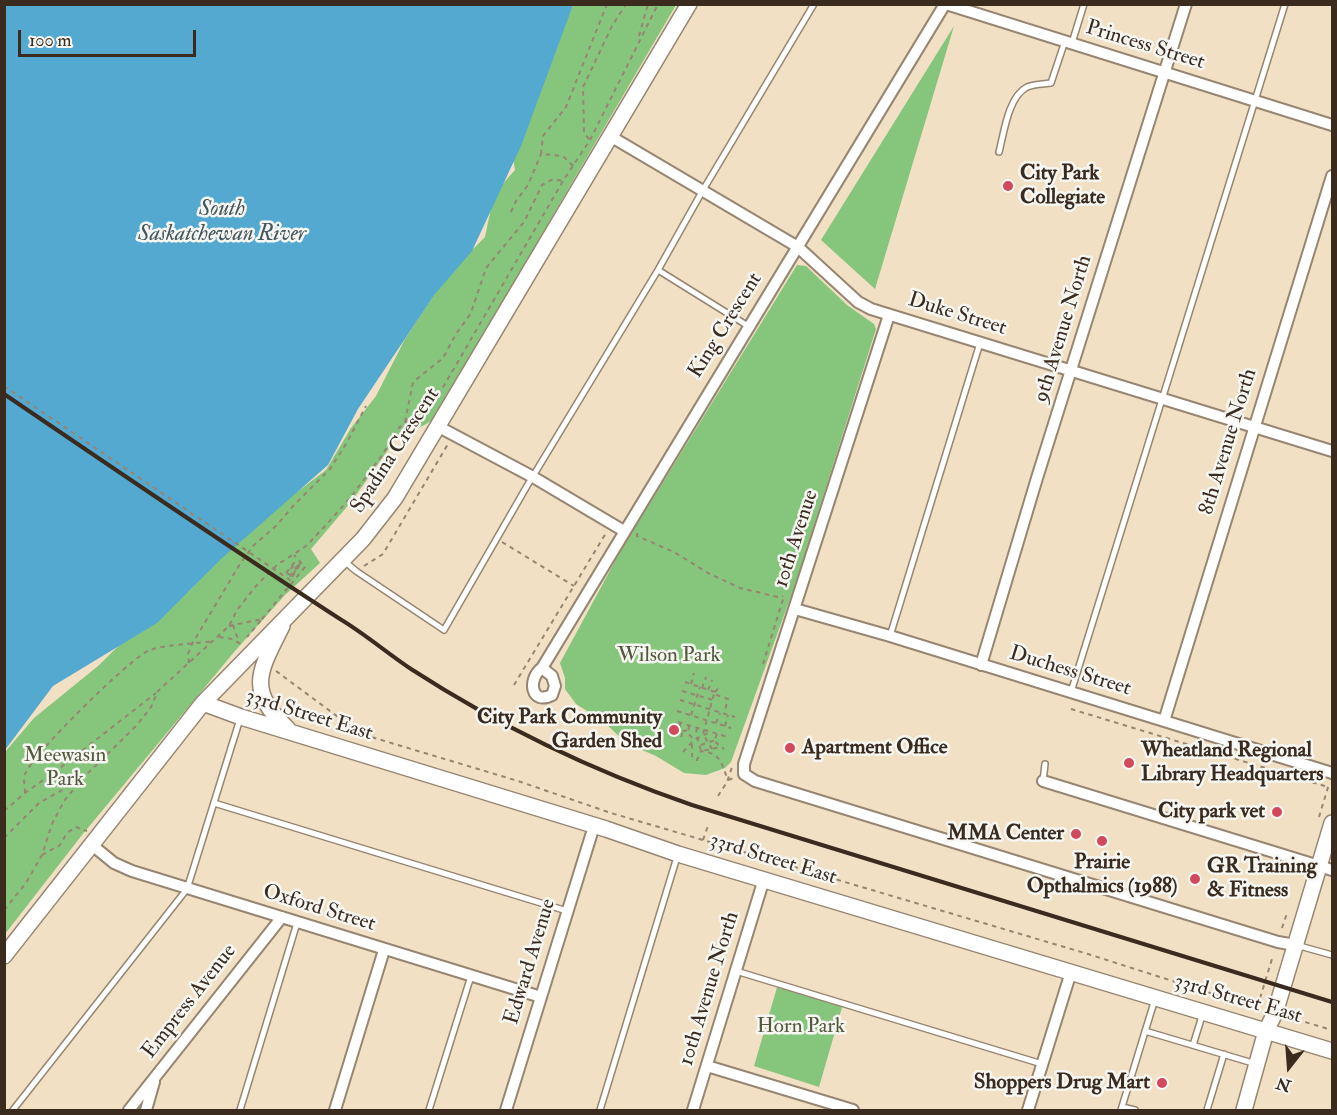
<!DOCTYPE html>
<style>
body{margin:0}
#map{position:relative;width:1337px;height:1115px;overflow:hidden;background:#f2e0c4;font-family:"IM FELL Double Pica",serif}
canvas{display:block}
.frame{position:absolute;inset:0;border:6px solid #3b2a1e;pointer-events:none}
.north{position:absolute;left:1259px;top:1037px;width:60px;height:60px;-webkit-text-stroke:4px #f6f6f2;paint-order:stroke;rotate:197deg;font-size:16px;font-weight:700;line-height:24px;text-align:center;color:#3b2a1e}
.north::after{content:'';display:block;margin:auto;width:21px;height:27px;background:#3b2a1e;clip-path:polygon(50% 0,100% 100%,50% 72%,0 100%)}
.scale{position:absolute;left:18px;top:30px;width:178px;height:27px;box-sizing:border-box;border:3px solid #3b2a1e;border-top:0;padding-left:8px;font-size:18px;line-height:21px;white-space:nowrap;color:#3b2a1e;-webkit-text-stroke:4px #f6f6f2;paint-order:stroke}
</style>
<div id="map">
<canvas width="1337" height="1115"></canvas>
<div class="frame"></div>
<div class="north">N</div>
<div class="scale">100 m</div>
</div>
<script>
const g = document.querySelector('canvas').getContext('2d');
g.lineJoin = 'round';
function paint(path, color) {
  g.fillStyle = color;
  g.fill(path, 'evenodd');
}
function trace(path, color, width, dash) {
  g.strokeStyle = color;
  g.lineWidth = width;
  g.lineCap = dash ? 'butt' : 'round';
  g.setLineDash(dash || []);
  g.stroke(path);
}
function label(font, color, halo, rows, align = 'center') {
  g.font = font + ' "IM FELL Double Pica",serif';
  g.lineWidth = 5;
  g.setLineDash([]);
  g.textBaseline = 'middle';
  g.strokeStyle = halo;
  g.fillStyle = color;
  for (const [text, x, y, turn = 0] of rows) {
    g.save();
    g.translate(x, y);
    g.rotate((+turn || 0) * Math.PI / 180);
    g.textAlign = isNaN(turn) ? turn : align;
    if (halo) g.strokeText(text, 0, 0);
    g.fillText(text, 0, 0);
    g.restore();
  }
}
const green = new Path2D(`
 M573 5H676L433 420 410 433 398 436 351 502 311 549 320 563 285 595 235 651 82 835 5 934V752L34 718 98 666 143 622 189 591 220 558 281 504 326 470 351 428 376 396 405 339 448 274 485 237 494 194 515 170 511 146Z
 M954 26 875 289 821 240Z
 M797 265 806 266 847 305 874 324 876 329 796 582 731 762 725 768 706 775 684 773 656 756 626 743 603 721 576 704 565 689V678L560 663 620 552Z
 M778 984 843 1004 819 1087 754 1066Z`);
const water = new Path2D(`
 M5 4 573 5 521 146 472 251 435 294 358 409 328 465 221 559 157 623 53 686 5 750Z`);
const path = new Path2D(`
 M639 36 648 4
 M589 139 584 133 583 87 612 26 626 4
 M573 166 563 156 541 154 543 136 566 107 607 4
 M511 212 516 201 528 185 541 154
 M405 422 413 382 443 358 456 334 471 313 486 268 524 222 542 185 553 179 563 181
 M637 533V536L674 552 708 573 740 588 778 597 783 596
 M502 542 574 586
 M364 566 383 554 448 444
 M292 577 299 566 294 563 286 573 290 576 297 566 295 564 287 573 292 576 301 562
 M262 619 305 567 294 555
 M233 625 239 642
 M229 626 262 619 247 637
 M219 637 232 639 241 644
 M189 663 188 654 192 644 240 564 253 546 277 525 293 506 330 469 346 444 366 406
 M763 664 784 596
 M276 671 353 728 368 736 518 781 611 813 703 840 1088 954 1257 1008 1272 959
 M685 682 715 692 714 694 728 699 724 714
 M691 684 694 673
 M514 685 606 533
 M702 688 706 677
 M708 690 712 680
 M682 691 713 700
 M715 692 720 686
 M680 700 735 717
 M1071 709 1328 787
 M677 711 731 728
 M691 715 700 687
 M678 722 728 737
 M680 723V729L684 731 688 730
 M716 723 720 713
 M689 726 688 733 694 740
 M725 726 728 715
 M697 728 696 733 701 751 721 747
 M717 734 714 741 724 749
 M681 737 683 731
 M692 744V756L695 760H697L701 751C721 753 721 763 728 780L734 778
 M701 745 715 740
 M712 749 703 734 714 694
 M683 752 694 740 710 732
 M25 793C25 787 23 779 25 774 32 755 131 657 150 650 168 644 194 644 214 641
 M718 796 727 782 732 767
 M4 811 25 793 56 771 156 693
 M1319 817 1329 784
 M4 838 39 803 80 780
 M703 840 709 823
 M42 855 60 845 67 833 76 827 87 831
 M4 910 26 883 42 855 52 824 64 801 83 778 137 725 151 707 158 691 229 626 237 610 256 586 277 565 306 546 327 524 351 497 383 454 396 431 405 422 431 408 563 181 590 140 658 4
 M1282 928 1286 916 1290 913
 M1288 1017 1332 1030`);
const lane = new Path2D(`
 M1072 43 1084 4
 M999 152C1004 133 1008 97 1027 87 1034 84 1044 84 1051 83L1065 41
 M658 270 748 326
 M343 560 356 571 444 630 527 486 658 270 703 190 814 4
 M890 636 980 343
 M1071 692 1285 4
 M1043 781 1045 764
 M214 803 567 911
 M1296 945 1332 955
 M736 971 1042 1064
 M1145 1031 1256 1064
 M1193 1045 1203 1013
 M1122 1107 1135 1110
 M13 1110 187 889 240 719
 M240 1110 297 923
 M429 1110 471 976
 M600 1110 677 857
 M1121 1110 1155 999
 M1207 1110 1224 1054`);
const street = new Path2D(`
 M946 4 1332 125
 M610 136 798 247 858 302 871 309 1332 451
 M889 315 744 764V774L755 781 1278 942 1295 945
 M439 427 533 477 624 531
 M795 609 890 636 1332 773
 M981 665 1037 478 1186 4
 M542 668 552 676 555 686 552 695C531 706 527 679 542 668L945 4
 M1164 721 1332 176
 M1043 781 1332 870
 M92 845 114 863 132 871 541 997
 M707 1066 853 1110
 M129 1110 282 917
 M146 1110 154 1082
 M335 1110 384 950
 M506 1110 594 826
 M693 1110 764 879
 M1028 1110 1071 972`);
const secondary = new Path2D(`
 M282 626C259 672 246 690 288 729
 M203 703 241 717 606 829 678 854 1332 1051
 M4 956 203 703 363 539 395 498 689 4
 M1244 1110 1266 1031 1275 1013 1332 823`);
const rail = new Path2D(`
 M4 394C116 470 227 546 340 619 365 634 387 653 411 669 499 726 593 771 692 805L1332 1002`);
const pathBridge = new Path2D(`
 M4 386 290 580 292 577`);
const markers = [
 [1008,186,6,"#d1495b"],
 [674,730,6,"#d1495b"],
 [790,748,6,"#d1495b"],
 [1129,763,6,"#d1495b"],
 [1277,812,6,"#d1495b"],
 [1076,834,6,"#d1495b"],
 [1102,841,6,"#d1495b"],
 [1195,879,6,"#d1495b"],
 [1162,1083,6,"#d1495b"]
];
const streetNames = [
 ["Princess Street",1145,46,17],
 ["Duke Street",957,315,17],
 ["King Crescent",726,326,-58],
 ["9th Avenue North",1064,329,-73],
 ["8th Avenue North",1229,442,-73],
 ["Spadina Crescent",396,451,-57],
 ["10th Avenue",797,539,-72],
 ["Duchess Street",1070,672,17],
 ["33rd Street East",309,716,17],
 ["33rd Street East",773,860,17],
 ["Oxford Street",319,909,17],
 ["Edward Avenue",531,962,-73],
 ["10th Avenue North",710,989,-73],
 ["33rd Street East",1238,1000,16],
 ["Empress Avenue",190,1002,-52]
];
const poiNames = [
 ["City Park",1020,174],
 ["Collegiate",1020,198],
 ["City Park Community",662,718,"right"],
 ["Garden Shed",662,742,"right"],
 ["Apartment Office",802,748],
 ["Wheatland Regional",1141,751],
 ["Library Headquarters",1141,775],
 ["City park vet",1265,812,"right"],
 ["MMA Center",1064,834,"right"],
 ["Prairie",1102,863,"center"],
 ["Opthalmics (1988)",1102,887,"center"],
 ["GR Training",1207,867],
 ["& Fitness",1207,891],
 ["Shoppers Drug Mart",1150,1083,"right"]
];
const parkNames = [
 ["Wilson Park",669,656],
 ["Meewasin",65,756],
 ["Park",65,780],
 ["Horn Park",801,1027]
];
const waterNames = [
 ["South",222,210],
 ["Saskatchewan River",222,235]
];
paint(green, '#86c57c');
paint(water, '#53a9d0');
trace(lane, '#968571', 8);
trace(street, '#968571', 14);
trace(secondary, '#968571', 18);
trace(path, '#968571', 2, [4.5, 4.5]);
trace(lane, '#fff', 5);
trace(street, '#fff', 10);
trace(secondary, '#fff', 15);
trace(rail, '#3b2a1e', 4);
trace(pathBridge, '#968571', 2, [4.5, 4.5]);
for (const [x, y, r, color] of markers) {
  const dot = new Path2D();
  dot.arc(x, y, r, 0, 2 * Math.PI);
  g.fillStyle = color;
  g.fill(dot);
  trace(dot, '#f6f6f2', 2);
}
label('21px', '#3b2a1e', '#f6f6f2', streetNames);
label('bold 21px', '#3b2a1e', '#f6f6f2', poiNames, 'left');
label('21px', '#52583a', '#f6f6f2', parkNames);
label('italic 22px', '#43565c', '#f6f6f2', waterNames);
</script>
